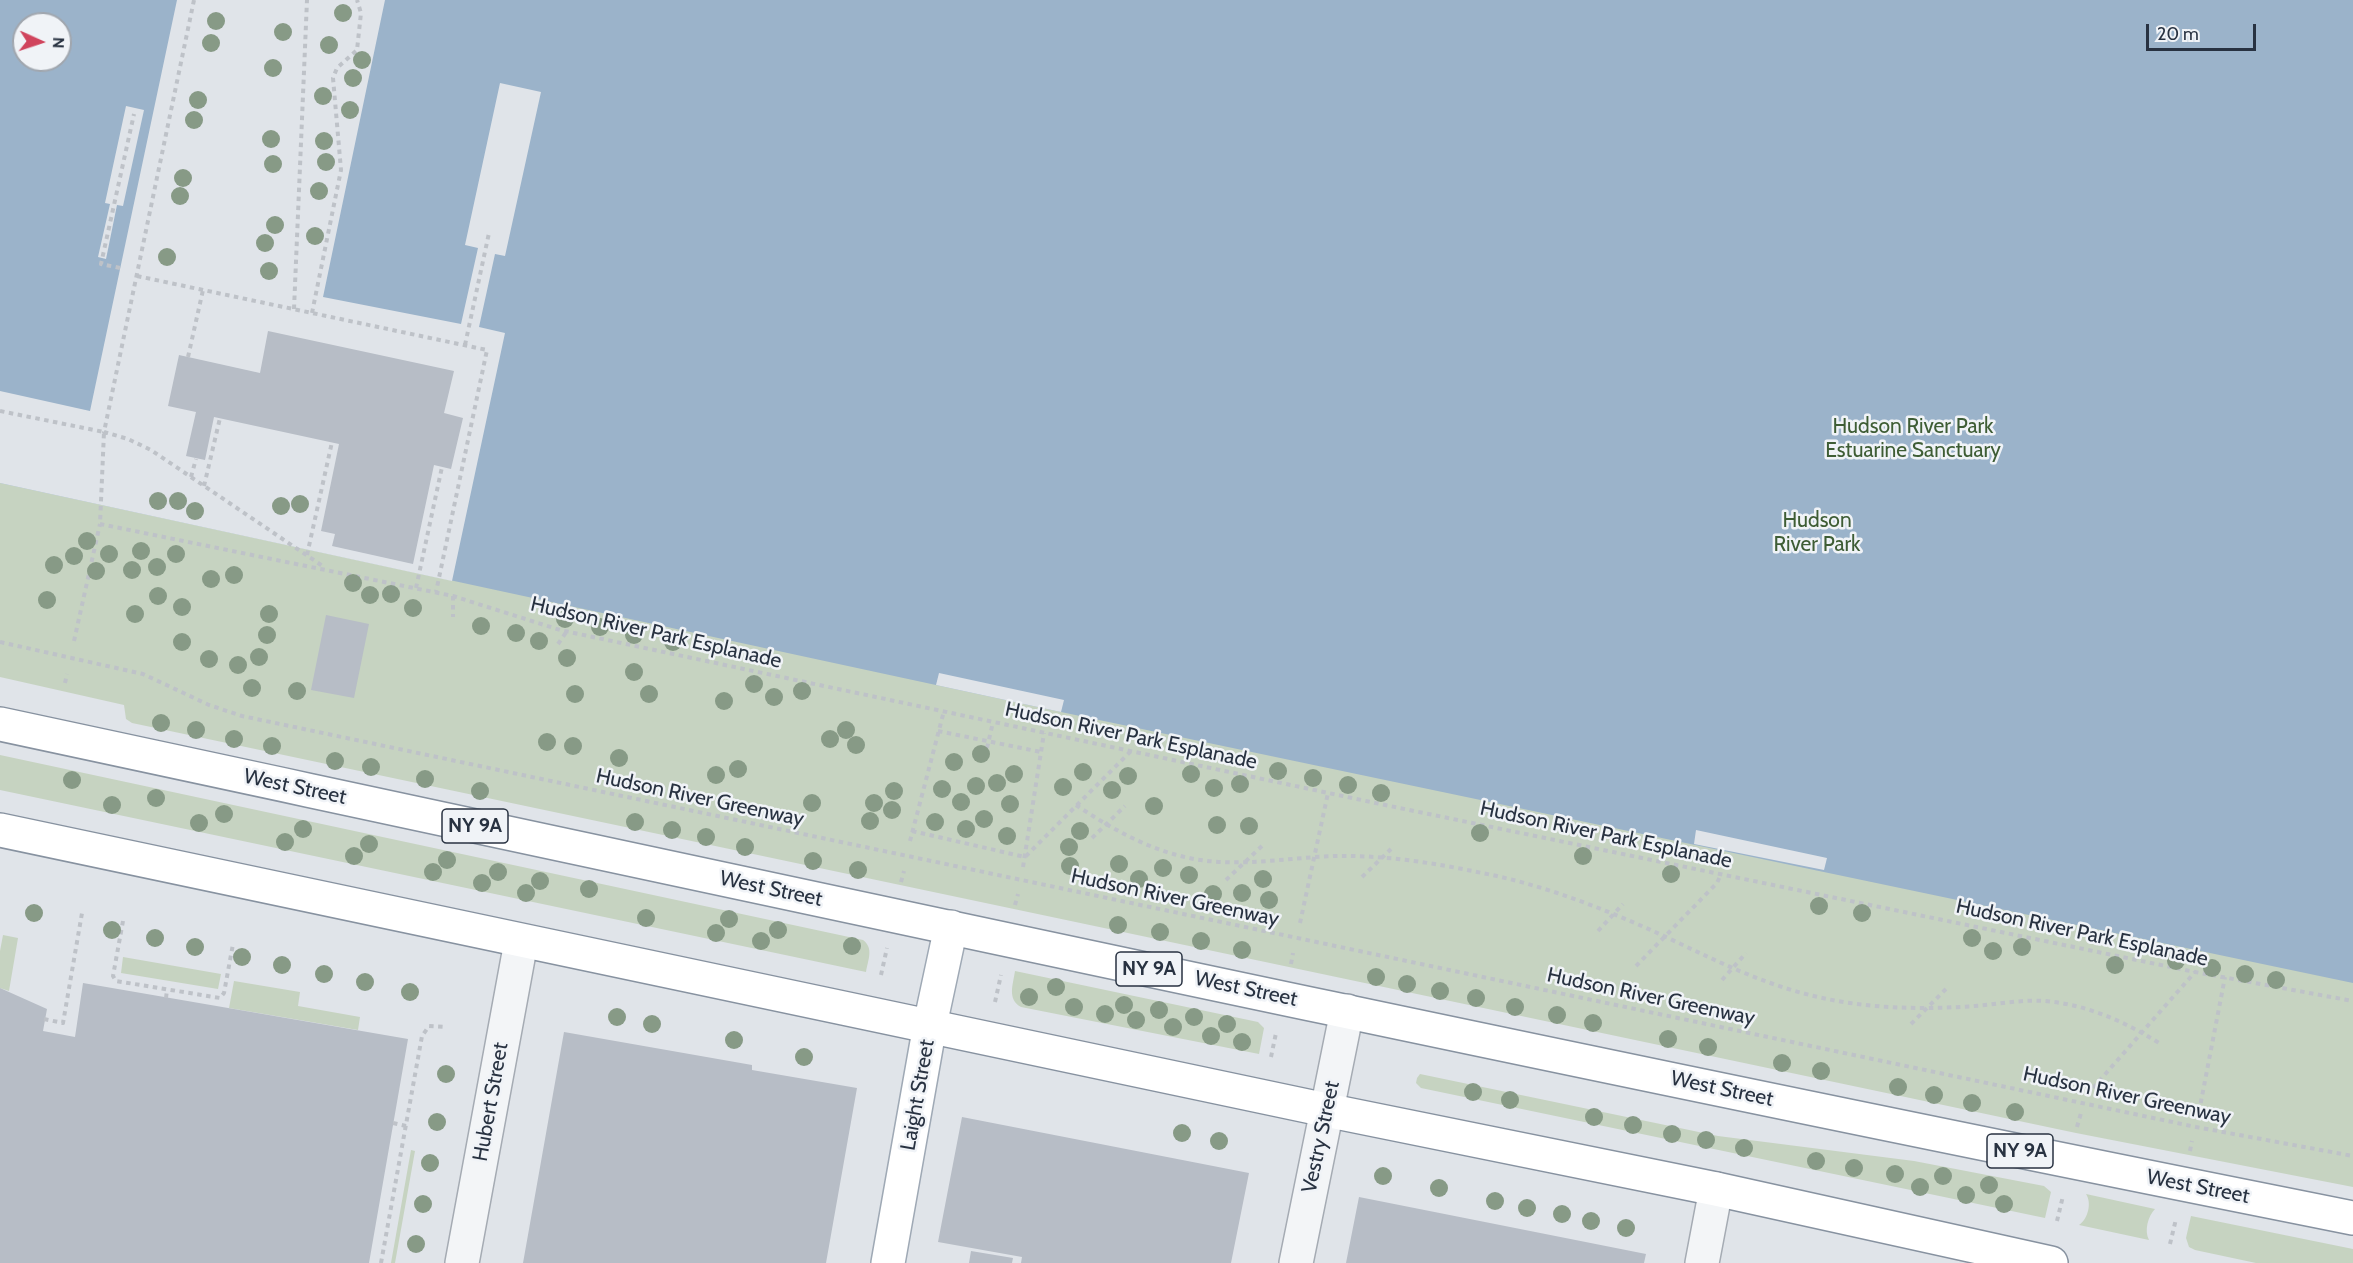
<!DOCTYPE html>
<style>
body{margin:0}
#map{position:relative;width:2353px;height:1263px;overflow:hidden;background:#e0e4e9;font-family:Cabin,sans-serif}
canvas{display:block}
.north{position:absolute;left:12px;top:12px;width:60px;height:60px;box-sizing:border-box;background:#f0f3f7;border:2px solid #a0a6ae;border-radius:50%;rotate:93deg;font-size:16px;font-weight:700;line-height:24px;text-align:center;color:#283241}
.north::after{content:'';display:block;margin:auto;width:21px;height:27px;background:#d0445d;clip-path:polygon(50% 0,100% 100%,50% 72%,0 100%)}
.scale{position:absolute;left:2146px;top:24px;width:110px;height:27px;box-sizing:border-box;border:3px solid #283241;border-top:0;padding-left:8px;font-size:18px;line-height:21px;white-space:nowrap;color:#283241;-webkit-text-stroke:4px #f0f3f7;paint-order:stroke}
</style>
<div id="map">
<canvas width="2353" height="1263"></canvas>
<div class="north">N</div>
<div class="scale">20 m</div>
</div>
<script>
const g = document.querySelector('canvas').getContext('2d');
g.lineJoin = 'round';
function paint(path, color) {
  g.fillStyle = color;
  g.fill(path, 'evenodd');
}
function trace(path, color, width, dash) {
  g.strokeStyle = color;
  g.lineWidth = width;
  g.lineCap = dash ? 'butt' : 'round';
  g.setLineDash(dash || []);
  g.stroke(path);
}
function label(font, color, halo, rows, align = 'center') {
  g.font = font + ' Cabin,sans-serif';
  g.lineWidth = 5;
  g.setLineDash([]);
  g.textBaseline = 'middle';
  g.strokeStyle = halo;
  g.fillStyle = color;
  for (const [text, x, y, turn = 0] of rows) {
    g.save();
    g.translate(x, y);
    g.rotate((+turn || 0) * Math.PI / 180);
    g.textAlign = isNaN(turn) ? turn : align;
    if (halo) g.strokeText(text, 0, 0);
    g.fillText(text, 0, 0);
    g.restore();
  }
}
const green = new Path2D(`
 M0 0H2353V1187L2076 1133 132 723 126 719 124 705 0 677ZM24 24H60V60H24Z
 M0 755 863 940C874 948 868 960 866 972L0 790Z
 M3 935 18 938 9 991 0 988V951Z
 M123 957 221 974 218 989 121 973Z
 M1015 971 1258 1022 1264 1028 1259 1054 1021 1007C1007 999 1013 985 1015 971Z
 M234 981 300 992 298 1006 360 1017 358 1030 229 1008Z
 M1420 1074 1718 1136 1914 1161 2044 1186 2051 1192 2045 1218 1421 1088 1416 1083 1417 1078Z
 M411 1150 415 1151 395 1263H391Z
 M2086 1194 2155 1209C2148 1216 2144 1231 2149 1240L2079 1225C2088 1219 2092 1203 2086 1194Z
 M2191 1216 2353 1249V1263H2256L2195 1250 2189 1247 2186 1238Z`);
const water = new Path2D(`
 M0 0H2353V983L1061 712 0 483ZM24 24H60V60H24Z`);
const pier = new Path2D(`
 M177 0H385L323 297 461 324 478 248 465 245 500 83 541 92 505 256 495 254 479 327 505 333 452 581 0 483V391L90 411Z
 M126 106 144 110 123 206 117 205 106 259 98 257 110 204 105 203Z
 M939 673 1064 700 1061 712 936 685Z
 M1696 830 1827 858 1824 870 1694 844Z`);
const building = new Path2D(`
 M268 331 454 371 444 413 463 418 451 469 434 465 413 564 332 546 335 534 321 531 339 444 214 417 205 460 186 456 196 412 168 406 179 355 260 373Z
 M326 615 369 624 354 698 311 690Z
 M83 983 408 1039 369 1263H0V988L47 1009 43 1031 75 1037Z
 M564 1032 752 1065V1070L857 1088 826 1263H523Z
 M962 1117 1249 1173 1231 1263H1021L1022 1257 938 1242Z
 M1359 1197 1646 1254 1644 1263H1346Z
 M971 1251 1013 1258 1012 1263H969Z`);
const path = new Path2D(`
 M194 0 104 432 128 439 151 450 324 567
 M120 268 101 264 134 114
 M137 276 487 350 436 592
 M294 309 307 0
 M312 313 341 170 333 78 337 68 357 50 361 13 357 0
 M465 345 489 233
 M188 357 203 290
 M0 411 104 432 100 524 453 596 560 630 1385 805 2195 972 2353 1001
 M191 477 196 459
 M204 486 220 418
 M307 555 332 442
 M416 588 442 467
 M453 596V617
 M74 641 100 524
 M0 642 143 674 209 705 242 716 2196 1127 2353 1156
 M558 644 567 631
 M65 683 67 674
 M938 731 1041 752
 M987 748 993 722
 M912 831 1025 857 1131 751
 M1092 838 1125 806
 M910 841 944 711
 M1023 867 1044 733
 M1362 877 1391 849
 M1226 880 1263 845
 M901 882 904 871
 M1015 905 1018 894
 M123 921 113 976 116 981 220 998 224 993 233 944
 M1300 923 1328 793
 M1598 931 1623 904
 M1291 964 1293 953
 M1636 966 1717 883 1721 874
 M881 975 887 948
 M1722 980 1746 953
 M166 998 167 990
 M995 1002 1001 975
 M44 1019 63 1023 82 913
 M1911 1024 1947 988
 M1271 1057 1276 1033
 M2093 1088 2195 972
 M2199 1112 2225 977
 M393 1123 406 1126
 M2077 1127 2081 1113
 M2190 1151 2192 1141
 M2057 1221 2063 1196
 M2170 1244 2176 1219
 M381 1263 422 1036 429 1026 445 1027`);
const minor = new Path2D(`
 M462 1263 521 942
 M1296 1263 1347 1011
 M1702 1263 1716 1189`);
const major = new Path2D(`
 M888 1263 930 1025 951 927`);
const highway = new Path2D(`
 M0 724C784 892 1567 1062 2353 1218
 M0 830 1326 1110 1716 1189 2051 1263`);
const pathBridge = new Path2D(`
 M1076 805C1121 835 1167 860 1222 862 1260 864 1298 857 1336 856 1384 855 1435 863 1482 873 1545 885 1607 910 1664 936 1727 966 1780 993 1850 1003 1891 1009 1934 1009 1975 1006 2001 1004 2028 998 2054 1002 2092 1007 2127 1023 2159 1043`);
const trees = [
 [343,13],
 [216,21],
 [283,32],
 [211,43],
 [329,45],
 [362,60],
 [273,68],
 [353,78],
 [323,96],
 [198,100],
 [350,110],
 [194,120],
 [271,139],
 [324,141],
 [326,162],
 [273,164],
 [183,178],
 [319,191],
 [180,196],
 [275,225],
 [315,236],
 [265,243],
 [167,257],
 [269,271],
 [158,501],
 [178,501],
 [300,504],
 [281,506],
 [195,511],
 [87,541],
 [141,551],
 [109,554],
 [176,554],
 [74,556],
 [54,565],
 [157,567],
 [132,570],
 [96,571],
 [234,575],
 [211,579],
 [353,583],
 [391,594],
 [370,595],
 [158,596],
 [47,600],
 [182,607],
 [413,608],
 [135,614],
 [269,614],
 [565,619],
 [481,626],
 [600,627],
 [516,633],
 [267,635],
 [634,635],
 [539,641],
 [182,642],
 [673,642],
 [259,657],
 [567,658],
 [209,659],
 [238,665],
 [634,672],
 [754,684],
 [252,688],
 [297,691],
 [802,691],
 [575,694],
 [649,694],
 [774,697],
 [724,701],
 [161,723],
 [196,730],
 [846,730],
 [234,739],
 [830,739],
 [547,742],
 [856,745],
 [272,746],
 [573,746],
 [981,754],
 [619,758],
 [335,761],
 [954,762],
 [371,767],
 [738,769],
 [1278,771],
 [1083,772],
 [1014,774],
 [1191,774],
 [716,775],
 [1128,776],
 [1313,778],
 [425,779],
 [72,780],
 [997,783],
 [1240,784],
 [1348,785],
 [976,786],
 [1063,787],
 [1214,788],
 [942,789],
 [1112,790],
 [480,791],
 [894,791],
 [1381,793],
 [156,798],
 [961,802],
 [812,803],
 [874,803],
 [1010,804],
 [112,805],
 [1154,806],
 [892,810],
 [224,814],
 [984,819],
 [870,821],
 [635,822],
 [935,822],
 [199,823],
 [1217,825],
 [1249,826],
 [303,829],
 [966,829],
 [672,830],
 [1080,831],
 [1480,833],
 [1007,836],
 [706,837],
 [285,842],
 [369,844],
 [745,847],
 [1069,847],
 [354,856],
 [1583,856],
 [447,860],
 [813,861],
 [1119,864],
 [1070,866],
 [1163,868],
 [858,870],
 [433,872],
 [498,872],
 [1671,874],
 [1189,875],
 [1139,879],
 [1263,879],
 [540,881],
 [482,883],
 [589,889],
 [526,893],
 [1242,893],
 [1213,894],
 [1269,900],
 [1819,906],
 [34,913],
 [1862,913],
 [646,918],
 [729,919],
 [1118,925],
 [112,930],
 [778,930],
 [1160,932],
 [716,933],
 [155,938],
 [1972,938],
 [761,941],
 [1201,941],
 [852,946],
 [195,947],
 [2022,947],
 [1242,950],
 [1993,951],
 [242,957],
 [2176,961],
 [282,965],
 [2115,965],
 [2212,968],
 [324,974],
 [2245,974],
 [1376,977],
 [2276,980],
 [365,982],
 [1407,984],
 [1056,987],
 [1440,991],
 [410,992],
 [1029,997],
 [1476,998],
 [1124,1005],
 [1074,1007],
 [1515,1007],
 [1159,1010],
 [1105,1014],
 [1557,1015],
 [617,1017],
 [1194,1017],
 [1136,1020],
 [1593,1023],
 [652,1024],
 [1227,1024],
 [1173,1027],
 [1211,1036],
 [1668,1039],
 [734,1040],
 [1242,1042],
 [1708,1047],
 [804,1057],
 [1782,1063],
 [1821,1071],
 [446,1074],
 [1898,1087],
 [1473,1092],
 [1934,1095],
 [1510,1100],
 [1972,1103],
 [2015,1112],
 [1594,1117],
 [437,1122],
 [1633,1125],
 [1182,1133],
 [1672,1134],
 [1706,1140],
 [1219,1141],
 [1744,1148],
 [1816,1161],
 [430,1163],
 [1854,1168],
 [1895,1174],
 [1383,1176],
 [1943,1176],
 [1989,1185],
 [1920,1187],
 [1439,1188],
 [1966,1195],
 [1495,1201],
 [423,1204],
 [2004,1204],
 [1527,1208],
 [1562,1214],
 [1591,1221],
 [1626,1228],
 [416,1244]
];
const shields = [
 [475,826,66],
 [1149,969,66],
 [2020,1151,66]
];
const shieldNames = [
 ["NY 9A",475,826],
 ["NY 9A",1149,969],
 ["NY 9A",2020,1151]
];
const parkNames = [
 ["Hudson River Park",1913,427],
 ["Estuarine Sanctuary",1913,451],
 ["Hudson",1817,521],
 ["River Park",1817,545]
];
const streetNames = [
 ["Hudson River Park Esplanade",656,633,13],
 ["Hudson River Park Esplanade",1131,736,12],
 ["West Street",295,787,12],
 ["Hudson River Greenway",700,798,12],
 ["Hudson River Park Esplanade",1606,835,12],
 ["West Street",771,889,12],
 ["Hudson River Greenway",1175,898,12],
 ["Hudson River Park Esplanade",2082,933,12],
 ["West Street",1246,989,12],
 ["Hudson River Greenway",1651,997,12],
 ["West Street",1722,1089,12],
 ["Laight Street",918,1095,-80],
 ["Hudson River Greenway",2127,1096,12],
 ["Hubert Street",491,1102,-80],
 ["Vestry Street",1321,1137,-78],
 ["West Street",2198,1187,11]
];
paint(green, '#c6d3c1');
paint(water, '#9bb3ca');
paint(pier, '#e0e4e9');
paint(building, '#b7bdc6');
trace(minor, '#a5abb3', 36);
trace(major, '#9fa9b5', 36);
trace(highway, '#8792a0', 36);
trace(path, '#bec2c8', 4, [4.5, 4.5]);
trace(minor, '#f3f5f7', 33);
trace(major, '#fff', 33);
trace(highway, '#fff', 33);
trace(pathBridge, '#bec2c8', 4, [4.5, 4.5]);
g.fillStyle = '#879a86';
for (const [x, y] of trees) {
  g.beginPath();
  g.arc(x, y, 9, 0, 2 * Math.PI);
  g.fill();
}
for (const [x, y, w] of shields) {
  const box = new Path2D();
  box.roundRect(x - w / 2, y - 17, w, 34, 4.5);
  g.fillStyle = '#f0f3f7';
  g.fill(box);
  trace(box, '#283241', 1.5);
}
label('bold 20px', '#283241', null, shieldNames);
label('21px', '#3e5d35', '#f0f3f7', parkNames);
label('21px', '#283241', '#f0f3f7', streetNames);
</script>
